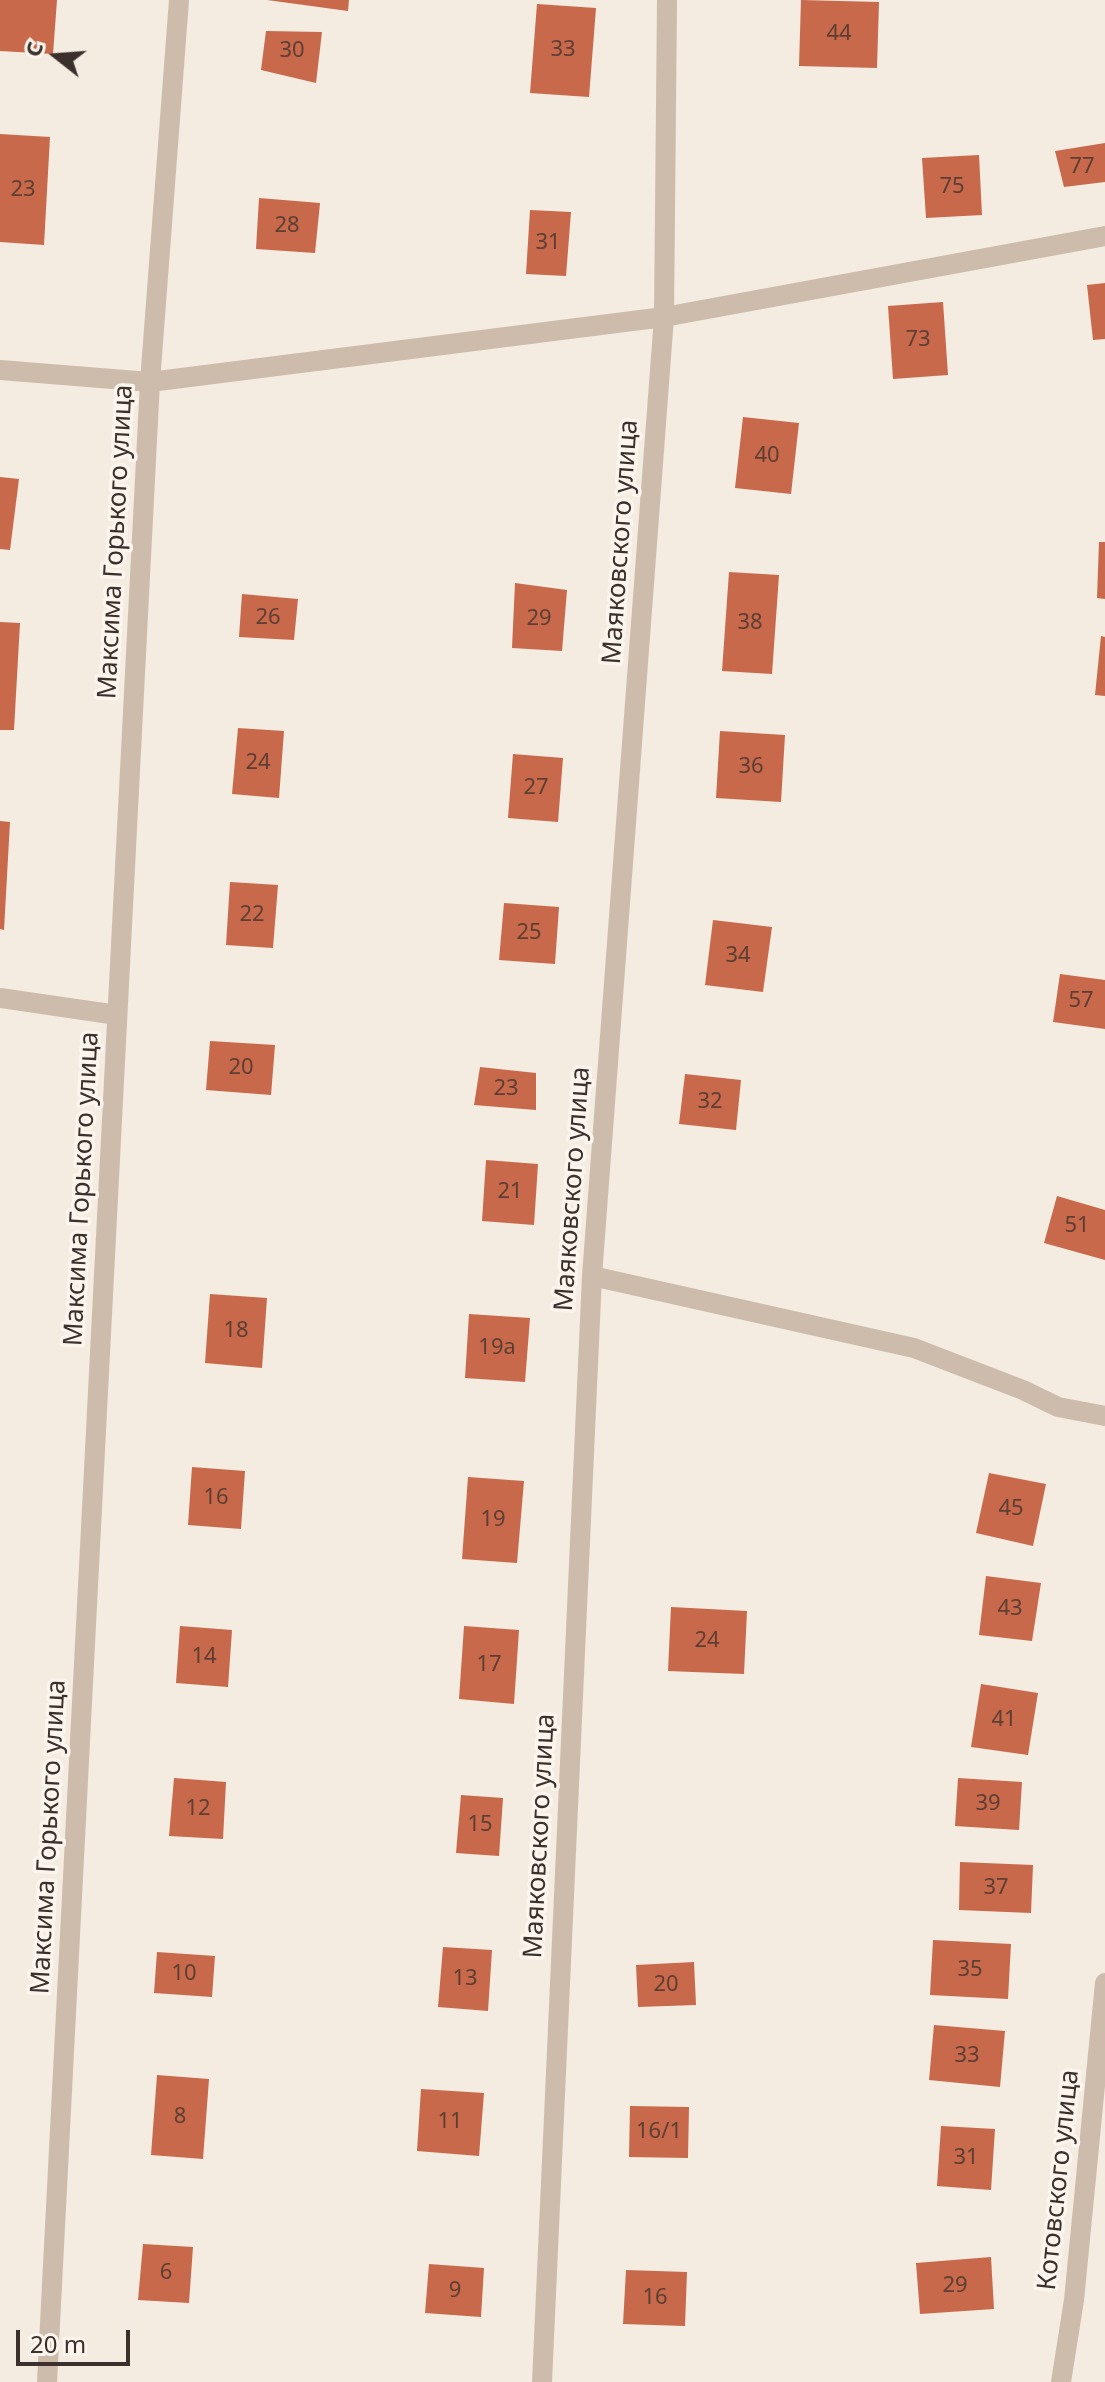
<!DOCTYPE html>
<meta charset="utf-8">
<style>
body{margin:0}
#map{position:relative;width:1105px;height:2382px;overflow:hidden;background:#f4ebe1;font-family:"Noto Sans",sans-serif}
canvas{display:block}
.north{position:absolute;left:16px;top:16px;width:80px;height:80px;-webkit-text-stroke:6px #fbf5ee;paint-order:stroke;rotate:287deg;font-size:22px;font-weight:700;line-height:32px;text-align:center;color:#3b302b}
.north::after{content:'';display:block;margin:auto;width:28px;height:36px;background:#3b302b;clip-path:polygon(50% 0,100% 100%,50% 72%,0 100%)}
.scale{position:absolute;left:16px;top:2330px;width:114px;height:36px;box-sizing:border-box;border:4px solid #3b302b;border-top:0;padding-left:10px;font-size:24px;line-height:28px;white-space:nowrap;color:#3b302b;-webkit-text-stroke:6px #fbf5ee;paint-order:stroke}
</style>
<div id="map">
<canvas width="1105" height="2382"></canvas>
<div class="north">С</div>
<div class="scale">20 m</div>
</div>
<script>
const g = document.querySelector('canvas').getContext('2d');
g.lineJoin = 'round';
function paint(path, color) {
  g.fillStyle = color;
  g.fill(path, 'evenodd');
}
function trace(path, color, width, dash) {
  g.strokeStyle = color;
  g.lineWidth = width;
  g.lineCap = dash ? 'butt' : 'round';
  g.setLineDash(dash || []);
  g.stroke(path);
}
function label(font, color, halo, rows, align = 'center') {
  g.font = font + ' "Noto Sans",sans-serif';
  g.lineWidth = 7;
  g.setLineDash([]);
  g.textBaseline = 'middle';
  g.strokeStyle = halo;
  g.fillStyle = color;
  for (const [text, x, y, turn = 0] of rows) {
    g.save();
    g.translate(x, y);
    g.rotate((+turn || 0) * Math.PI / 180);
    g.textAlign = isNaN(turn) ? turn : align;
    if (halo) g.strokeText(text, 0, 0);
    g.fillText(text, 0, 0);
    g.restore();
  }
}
const building = new Path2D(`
 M0 0H57L53 54 0 51Z
 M267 0H349L348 11Z
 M801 0 879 2 877 68 799 66Z
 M537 4 596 8 589 97 530 93Z
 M266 31 322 32 316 83 261 70Z
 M0 134 50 137 44 245 0 242Z
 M1105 143V182L1064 187 1055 151Z
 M979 155 982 215 926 218 922 158Z
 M259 198 320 203 315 253 256 249Z
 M530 210 571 212 566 276 526 274Z
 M1105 283V339L1093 340 1087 285Z
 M943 302 948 375 893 379 888 306Z
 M743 417 799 423 791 494 735 488Z
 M0 477 19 479 10 550 0 549Z
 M1099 542H1105V599L1097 598Z
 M729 572 779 575 772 674 722 671Z
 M515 583 567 590 562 651 512 648Z
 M242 594 298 599 294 640 239 637Z
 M0 622 20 623 14 730H0Z
 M1101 636 1105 637V696L1095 695Z
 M238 728 284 731 279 798 232 794Z
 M720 731 785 735 781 802 716 798Z
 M513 754 563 758 558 822 508 818Z
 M0 821 10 822 4 930 0 929Z
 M230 882 278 885 273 948 226 945Z
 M504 903 559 907 555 964 499 960Z
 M713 920 772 927 763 992 705 985Z
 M1060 974 1105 980V1029L1053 1022Z
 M210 1041 275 1045 271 1095 206 1090Z
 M480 1067 536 1073V1110L474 1105Z
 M685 1074 741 1080 736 1130 679 1124Z
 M486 1160 538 1164 534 1225 482 1221Z
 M1057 1196 1105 1210V1260L1044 1243Z
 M210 1294 267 1298 262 1368 205 1363Z
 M469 1314 530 1318 525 1382 465 1378Z
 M192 1467 245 1471 241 1529 188 1525Z
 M989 1473 1046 1484 1033 1546 976 1533Z
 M468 1477 524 1481 517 1563 462 1559Z
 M986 1576 1041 1583 1032 1641 979 1635Z
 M671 1607 747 1611 744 1674 668 1671Z
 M180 1626 232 1630 228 1687 176 1683Z
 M464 1626 519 1630 514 1704 459 1699Z
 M981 1684 1038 1693 1028 1755 971 1747Z
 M174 1778 226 1782 223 1839 169 1836Z
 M958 1778 1022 1782 1019 1830 955 1826Z
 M461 1795 503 1798 499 1856 456 1853Z
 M960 1862 1033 1865 1031 1913 959 1910Z
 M933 1940 1011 1944 1008 1999 930 1995Z
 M443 1947 492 1950 488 2011 438 2007Z
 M157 1952 215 1956 212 1997 154 1993Z
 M694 1962 696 2005 638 2007 636 1965Z
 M934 2025 1005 2031 1000 2087 929 2080Z
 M157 2075 209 2079 203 2159 151 2155Z
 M421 2089 484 2093 479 2156 417 2151Z
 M630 2106 689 2107 688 2158 629 2157Z
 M941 2126 995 2129 991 2190 937 2186Z
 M143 2244 193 2247 189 2303 138 2300Z
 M991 2257 994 2309 920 2314 916 2263Z
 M429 2264 484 2268 481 2317 425 2313Z
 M626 2270 687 2272 685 2326 623 2324Z`);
const minor = new Path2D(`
 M0 370 150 382 664 317 1105 236
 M0 998 117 1015
 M592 1276 914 1348 1023 1390 1058 1407 1105 1416
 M47 2382 150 382 179 0
 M542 2382 592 1276 664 317 667 0
 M1061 2382 1074 2300 1105 1983`);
const numberNames = [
 ["44",839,34],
 ["33",563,50],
 ["30",292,51],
 ["77",1082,167],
 ["75",952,187],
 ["23",23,190],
 ["28",287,226],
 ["31",548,243],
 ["73",918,340],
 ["40",767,456],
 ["26",268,618],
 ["29",539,619],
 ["38",750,623],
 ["24",258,763],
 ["36",751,767],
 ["27",536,788],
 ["22",252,915],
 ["25",529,933],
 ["34",738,956],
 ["57",1081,1001],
 ["20",241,1068],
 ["23",506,1089],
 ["32",710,1102],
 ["21",510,1192],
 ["51",1077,1226],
 ["18",236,1331],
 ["19а",497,1348],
 ["16",216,1498],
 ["45",1011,1509],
 ["19",493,1520],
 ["43",1010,1609],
 ["24",707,1641],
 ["14",204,1657],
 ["17",489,1665],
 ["41",1004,1720],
 ["39",988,1804],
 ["12",198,1809],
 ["15",480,1825],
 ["37",996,1888],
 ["35",970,1970],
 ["10",184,1974],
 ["13",465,1979],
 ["20",666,1985],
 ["33",967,2056],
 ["8",180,2117],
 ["11",450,2122],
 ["16/1",659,2132],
 ["31",966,2158],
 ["6",166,2273],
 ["29",955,2286],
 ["9",455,2291],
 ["16",655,2298]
];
const streetNames = [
 ["Максима Горького улица",116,542,-87],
 ["Маяковского улица",621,542,-86],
 ["Максима Горького улица",82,1189,-87],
 ["Маяковского улица",573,1189,-86],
 ["Маяковского улица",540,1836,-87],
 ["Максима Горького улица",49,1837,-87],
 ["Котовского улица",1059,2180,-84]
];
paint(building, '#c8694b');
trace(minor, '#cdbbac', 20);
label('22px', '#5e3e33', null, numberNames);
label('26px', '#3b302b', '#fbf5ee', streetNames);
</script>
